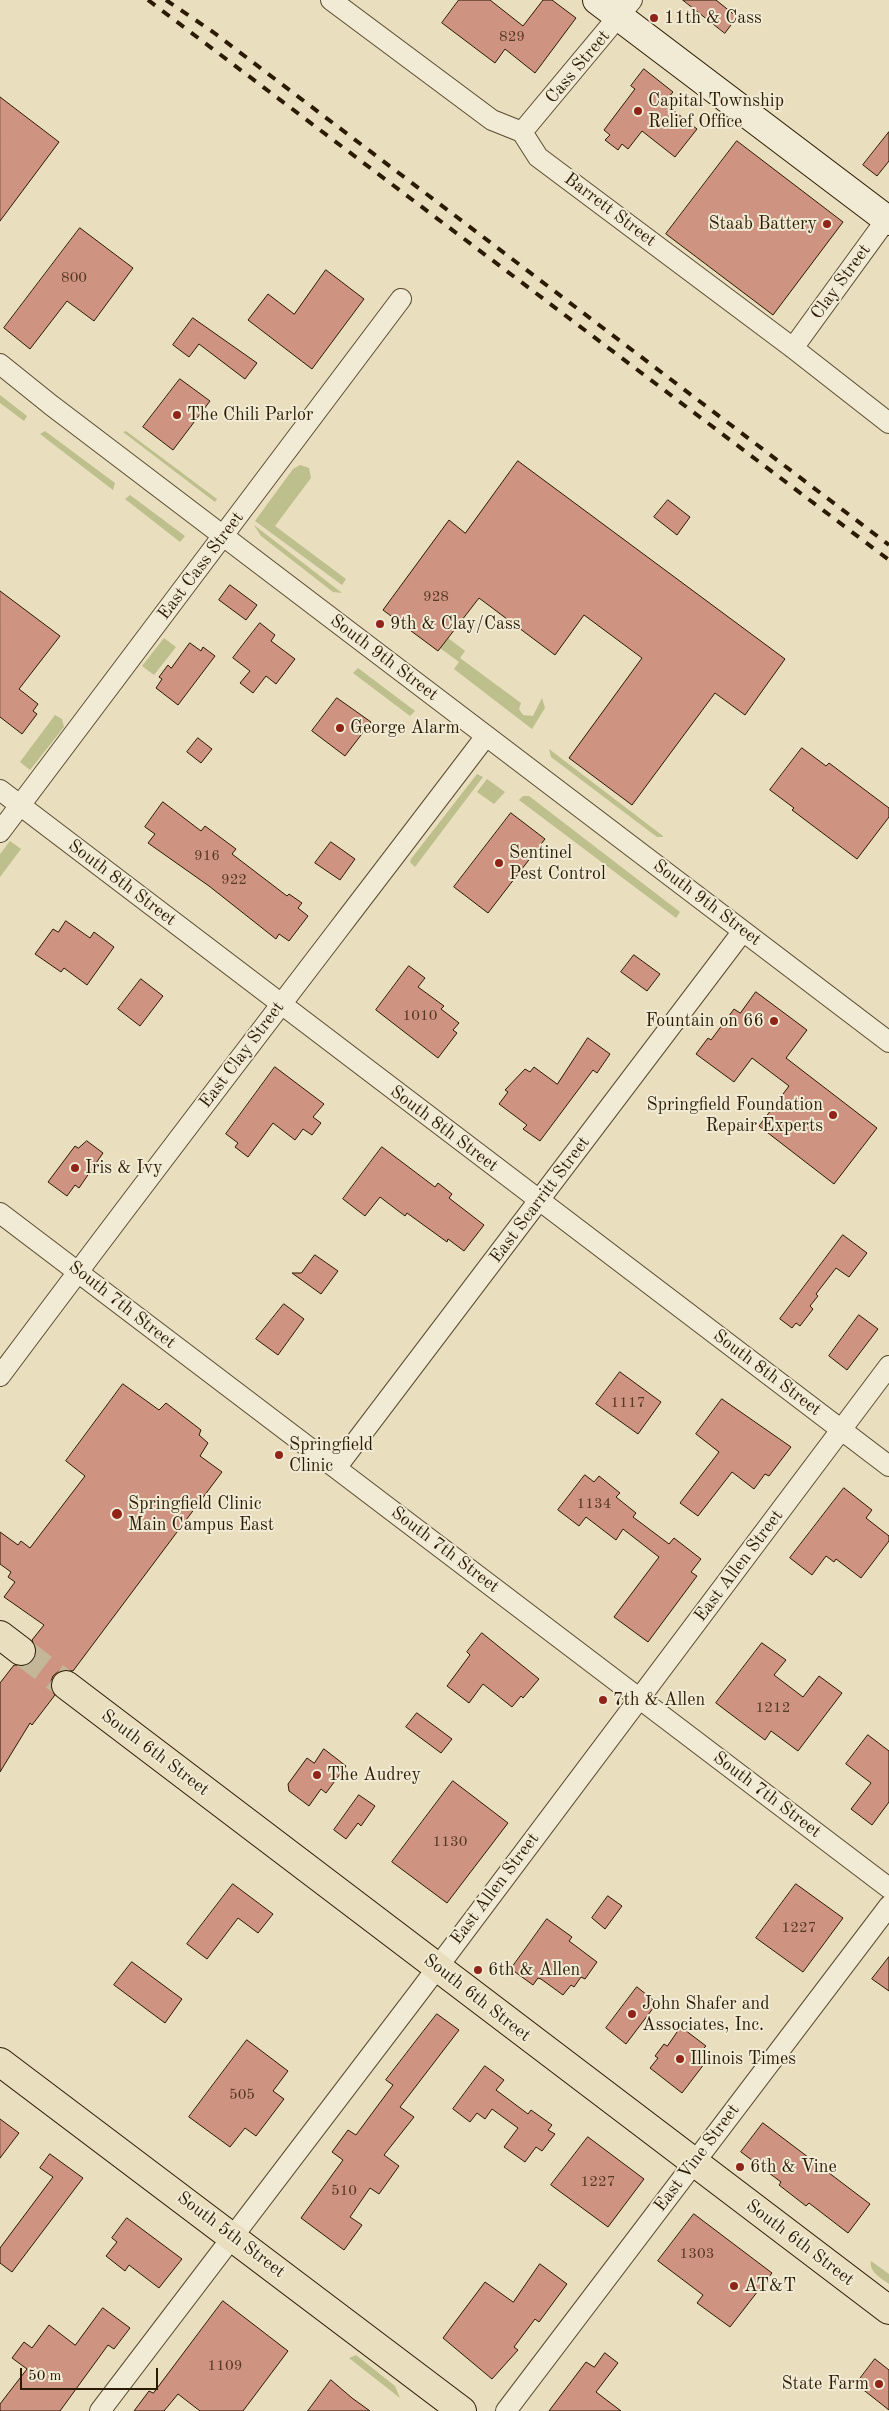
<!DOCTYPE html>
<style>
body{margin:0}
#map{position:relative;width:889px;height:2411px;overflow:hidden;background:#e9debd;font-family:"Old Standard TT",serif}
canvas{display:block}
.scale{position:absolute;left:20px;top:2368px;width:138px;height:22px;box-sizing:border-box;border:2px solid #2c1b03;border-top:0;padding-left:6px;font-size:15px;line-height:18px;white-space:nowrap;color:#2c1b03;-webkit-text-stroke:4px #f1ead4;paint-order:stroke}
</style>
<div id="map">
<canvas width="889" height="2411"></canvas>
<div class="scale">50 m</div>
</div>
<script>
const g = document.querySelector('canvas').getContext('2d');
g.lineJoin = 'round';
function paint(path, color) {
  g.fillStyle = color;
  g.fill(path, 'evenodd');
}
function trace(path, color, width, dash) {
  g.strokeStyle = color;
  g.lineWidth = width;
  g.lineCap = dash ? 'butt' : 'round';
  g.setLineDash(dash || []);
  g.stroke(path);
}
function label(font, color, halo, rows, align = 'center') {
  g.font = font + ' "Old Standard TT",serif';
  g.lineWidth = 4;
  g.setLineDash([]);
  g.textBaseline = 'middle';
  g.strokeStyle = halo;
  g.fillStyle = color;
  for (const [text, x, y, turn = 0] of rows) {
    g.save();
    g.translate(x, y);
    g.rotate((+turn || 0) * Math.PI / 180);
    g.textAlign = isNaN(turn) ? turn : align;
    if (halo) g.strokeText(text, 0, 0);
    g.fillText(text, 0, 0);
    g.restore();
  }
}
const green = new Path2D(`
 M0 395 27 416 24 421 0 403Z
 M45 431 115 483 113 490 40 434Z
 M126 431 217 499 215 502 123 432Z
 M300 465 309 468 311 478 275 526 346 579 342 585 255 521 293 469Z
 M130 495 185 536 180 542 125 499Z
 M254 525 342 593H343L333 592 261 536Z
 M164 638 176 647 154 675 142 666Z
 M448 638 465 651 460 658 521 703 519 709 523 715 533 716 542 698 545 708 532 729 454 669 459 662 440 648Z
 M358 668 415 711 410 716 353 673Z
 M55 715 62 719 64 727 30 770 20 762Z
 M549 749 663 836V837H657L551 757Z
 M477 774 483 777 415 867 410 862 411 859Z
 M487 779 505 792 494 804 477 792Z
 M523 796H529L680 912 676 918 519 800Z
 M10 841 21 849 0 877V854Z
 M871 2261 889 2274V2284C881 2278 869 2272 871 2261Z
 M356 2355 395 2386 400 2398 349 2358Z`);
const building = new Path2D(`
 M459 0H490L523 26 543 0H552L576 18 535 73 505 49 495 63 442 23Z
 M683 0H716L737 17 725 33Z
 M644 69 673 92 664 103 697 129 675 157 642 131 628 149 622 144 618 150 605 140 610 135 604 130 635 89 631 86Z
 M0 97 59 142 0 221Z
 M889 132V161L877 176 863 165Z
 M737 141 843 222 773 315 666 234Z
 M80 228 133 268 94 321 67 301 30 349 4 328Z
 M326 270 364 299 312 369 248 320 268 294 294 314Z
 M193 318 257 363 245 379 199 344 189 357 173 345Z
 M180 379 210 401 173 450 143 427Z
 M518 461 785 659 745 715 715 693 632 805 569 758 642 658 584 615 555 655 479 598 438 651 383 610 449 520 465 533Z
 M668 500 690 517 677 535 654 517Z
 M230 585 257 605 246 620 219 600Z
 M0 591 60 636 19 689 38 704 33 711 37 714 22 734 0 717Z
 M260 623 275 635 271 641 295 659 276 684 266 676 253 693 240 683 250 671 233 658Z
 M190 643 201 651 203 647 215 656 178 705 156 688 162 679 159 677 168 665 171 668Z
 M337 698 371 722 345 756 312 731Z
 M198 738 212 749 201 763 187 752Z
 M802 748 826 766 829 763 889 808V817L857 859 792 810 794 808 770 790Z
 M163 802 201 831 205 826 236 849 232 854 287 896 289 894 302 903 298 908 308 916 289 941 279 934 276 939 209 886 148 843 155 834 145 827Z
 M511 813 545 839 488 913 454 887Z
 M331 842 355 859 340 880 315 863Z
 M66 921 90 938 94 932 114 947 87 985 64 968 61 972 35 954 53 929 58 932Z
 M634 955 660 974 647 991 621 972Z
 M409 966 425 978 418 987 444 1006 441 1009 459 1023 453 1030 457 1033 438 1058 376 1010Z
 M141 979 163 996 140 1026 118 1009Z
 M756 992 807 1030 786 1058 877 1128 834 1184 759 1126 789 1086 752 1058 734 1082 696 1054 708 1038 711 1040 734 1009 740 1013Z
 M588 1038 610 1054 597 1073 593 1070 540 1141 523 1129 527 1125 499 1104 508 1092 505 1090 525 1069 530 1072 534 1067 557 1084Z
 M275 1067 324 1104 313 1117 321 1123 312 1135 303 1129 295 1140 273 1123 248 1157 235 1147 238 1143 226 1134Z
 M87 1141 103 1153 79 1188 75 1185 67 1196 48 1182 75 1146 78 1148Z
 M382 1147 435 1187 438 1183 452 1194 449 1198 484 1225 464 1251 448 1239 447 1242 407 1213 405 1216 380 1197 365 1216 343 1199Z
 M843 1235 867 1253 849 1277 836 1268 816 1294 818 1296 810 1306 813 1309 800 1326 796 1323 792 1328 780 1319Z
 M315 1255 338 1271 321 1294 292 1273H301Z
 M284 1304 304 1319 278 1355 256 1339Z
 M859 1315 878 1329 847 1370 829 1356Z
 M620 1372 661 1402 638 1434 596 1404Z
 M123 1384 159 1410 166 1403 201 1430 199 1435 208 1443 200 1456 222 1472 73 1671 60 1670 53 1676 50 1684 55 1695 32 1725 30 1723 0 1772V1683L14 1665 27 1666 34 1660 36 1652 32 1640 44 1625 4 1597 15 1582 8 1577 11 1572 0 1564V1532L18 1545 21 1541 30 1548 85 1476 66 1461Z
 M722 1399 791 1447 769 1476 765 1474 754 1489 732 1472 698 1516 680 1503 719 1452 696 1434Z
 M585 1475 594 1482 599 1476 620 1493 616 1497 636 1513 633 1517 669 1544 674 1538 701 1559 691 1572 697 1576 648 1642 614 1617 659 1557 623 1529 616 1540 586 1517 579 1526 558 1510Z
 M844 1488 872 1510 866 1518 889 1536V1541L861 1578 836 1559 834 1562 826 1556 812 1575 790 1558Z
 M482 1633 539 1679 523 1698 521 1696 512 1707 483 1684 469 1703 447 1686 470 1655 467 1652Z
 M762 1643 786 1660 774 1675 803 1697 819 1676 842 1693 798 1751 771 1731 765 1740 716 1703Z
 M417 1713 452 1739 441 1753 406 1727Z
 M868 1735 889 1751V1802L872 1825 851 1809 871 1783 846 1764Z
 M324 1749 346 1766 326 1793 321 1789 309 1806 289 1791 288 1784 307 1758 314 1763Z
 M453 1781 508 1823 447 1903 392 1862Z
 M359 1795 375 1806 361 1826 358 1823 346 1839 334 1830Z
 M233 1884 273 1914 258 1933 238 1918 207 1959 187 1944Z
 M796 1884 843 1918 803 1972 756 1938Z
 M608 1896 622 1906 605 1929 592 1918Z
 M547 1919 572 1937 569 1941 597 1962 585 1979 581 1977 574 1987 571 1985 563 1995 541 1979 538 1978 533 1985 511 1969Z
 M889 1957V1991L872 1979Z
 M132 1962 182 1999 165 2023 114 1985Z
 M637 1987 657 2003 626 2044 606 2028Z
 M437 2014 459 2030 400 2107 414 2117 384 2155 399 2166 379 2194 370 2188 350 2217 362 2225 344 2250 301 2218 343 2160 332 2152 348 2130 356 2135 393 2085 386 2080Z
 M681 2027 706 2046 703 2049 711 2055 682 2093 650 2068 658 2058 655 2056 664 2044 667 2046Z
 M247 2040 288 2071 273 2091 284 2099 256 2136 245 2128 230 2147 189 2117Z
 M485 2066 504 2080 496 2090 528 2114 531 2110 552 2125 548 2130 555 2134 542 2151 536 2147 525 2162 504 2147 518 2128 492 2109 485 2119 477 2113 470 2122 453 2109Z
 M0 2119 19 2133 0 2158Z
 M763 2123 870 2204 848 2233 809 2203 806 2206 779 2185 781 2182 741 2152Z
 M588 2137 644 2179 608 2227 551 2185Z
 M50 2154 83 2178 12 2272 0 2263V2248L53 2177 40 2168Z
 M694 2214 772 2273 730 2327 697 2303 703 2295 658 2261Z
 M127 2218 182 2259 159 2288 129 2265 125 2271 106 2256 117 2242 112 2238Z
 M540 2264 567 2284 539 2322 535 2319 514 2347 518 2350 492 2379 443 2338 485 2282 513 2302Z
 M223 2301 288 2351 243 2411H200L178 2394 164 2411H134L149 2391 153 2393Z
 M103 2308 130 2328 114 2349 108 2345 60 2411H0V2404L27 2369 12 2358 24 2342 32 2348 49 2325 75 2345Z
 M605 2353 618 2363 596 2392 621 2411H549L586 2362 594 2367Z
 M875 2359 889 2370V2410L856 2384Z
 M331 2380 352 2398 370 2411H308Z`);
const primaryTunnel = new Path2D(`
 M21 1651 66 1685`);
const street = new Path2D(`
 M331 0 492 120 522 132 538 157 793 348 889 423
 M522 132 632 0
 M793 348 889 216
 M0 364 51 405 889 1042
 M0 790 889 1466
 M0 832 401 299
 M0 1213 889 1888
 M0 1376C160 1161 324 949 486 736
 M336 1468 743 931
 M100 2411 419 1992 889 1366
 M506 2411 889 1906`);
const secondary = new Path2D(`
 M597 0 889 221`);
const primary = new Path2D(`
 M0 1635 21 1651
 M66 1685 889 2310
 M0 2062 462 2411`);
const rail = new Path2D(`
 M148 0 889 560
 M166 0 213 32 889 545`);
const markers = [
 [654,18,5,"#8f2418"],
 [638,111,5,"#8f2418"],
 [827,224,5,"#8f2418"],
 [177,415,5,"#8f2418"],
 [380,624,5,"#8f2418"],
 [340,728,5,"#8f2418"],
 [499,863,5,"#8f2418"],
 [774,1021,5,"#8f2418"],
 [833,1115,5,"#8f2418"],
 [75,1168,5,"#8f2418"],
 [279,1455,5,"#8f2418"],
 [117,1514,6,"#8f2418"],
 [603,1700,5,"#8f2418"],
 [317,1775,5,"#8f2418"],
 [478,1970,5,"#8f2418"],
 [632,2014,5,"#8f2418"],
 [680,2059,5,"#8f2418"],
 [740,2167,5,"#8f2418"],
 [734,2286,5,"#8f2418"],
 [879,2384,5,"#8f2418"]
];
const numberNames = [
 ["829",512,37],
 ["800",74,278],
 ["928",436,597],
 ["916",207,856],
 ["922",234,880],
 ["1010",420,1016],
 ["1117",628,1403],
 ["1134",594,1504],
 ["1212",773,1708],
 ["1130",450,1842],
 ["1227",799,1928],
 ["505",242,2095],
 ["1227",598,2182],
 ["510",344,2191],
 ["1303",697,2254],
 ["1109",225,2366]
];
const poiNames = [
 ["11th & Cass",664,18],
 ["Capital Township",648,101],
 ["Relief Office",648,122],
 ["Staab Battery",817,224,"right"],
 ["The Chili Parlor",187,415],
 ["9th & Clay/Cass",390,624],
 ["George Alarm",350,728],
 ["Sentinel",509,853],
 ["Pest Control",509,874],
 ["Fountain on 66",764,1021,"right"],
 ["Springfield Foundation",823,1105,"right"],
 ["Repair Experts",823,1126,"right"],
 ["Iris & Ivy",85,1168],
 ["Springfield",289,1445],
 ["Clinic",289,1466],
 ["Springfield Clinic",128,1504],
 ["Main Campus East",128,1525],
 ["7th & Allen",613,1700],
 ["The Audrey",327,1775],
 ["6th & Allen",488,1970],
 ["John Shafer and",642,2004],
 ["Associates, Inc.",642,2025],
 ["Illinois Times",690,2059],
 ["6th & Vine",750,2167],
 ["AT&T",744,2286],
 ["State Farm",869,2384,"right"]
];
const streetNames = [
 ["Cass Street",578,67,-50],
 ["Barrett Street",610,210,37],
 ["Clay Street",841,282,-54],
 ["East Cass Street",201,566,-53],
 ["South 9th Street",384,658,37],
 ["South 8th Street",122,883,37],
 ["South 9th Street",707,903,37],
 ["East Clay Street",242,1055,-53],
 ["South 8th Street",444,1129,37],
 ["East Scarritt Street",540,1200,-53],
 ["South 7th Street",122,1305,38],
 ["South 8th Street",767,1373,37],
 ["South 7th Street",445,1550,37],
 ["East Allen Street",739,1566,-53],
 ["South 6th Street",155,1753,37],
 ["South 7th Street",767,1795,37],
 ["East Allen Street",495,1889,-53],
 ["South 6th Street",477,1998,38],
 ["East Vine Street",697,2158,-53],
 ["South 5th Street",231,2235,37],
 ["South 6th Street",800,2243,37]
];
paint(green, '#bdbf8c');
paint(building, '#cf9381');
trace(building, '#2c1b03', 1);
trace(primaryTunnel, '#c3b798', 28, [28, 14]);
trace(street, '#5b4c32', 22);
trace(secondary, '#2c1b03', 30);
trace(primary, '#2c1b03', 30);
trace(street, '#f1ead4', 20);
trace(secondary, '#f1ead4', 28);
trace(primary, '#e9debd', 28);
trace(rail, '#2c1b03', 4, [9, 9]);
for (const [x, y, r, color] of markers) {
  const dot = new Path2D();
  dot.arc(x, y, r, 0, 2 * Math.PI);
  g.fillStyle = color;
  g.fill(dot);
  trace(dot, '#f1ead4', 2);
}
label('15px', '#553922', null, numberNames);
label('18px', '#2c1b03', '#f1ead4', poiNames, 'left');
label('18px', '#2c1b03', '#f1ead4', streetNames);
</script>
